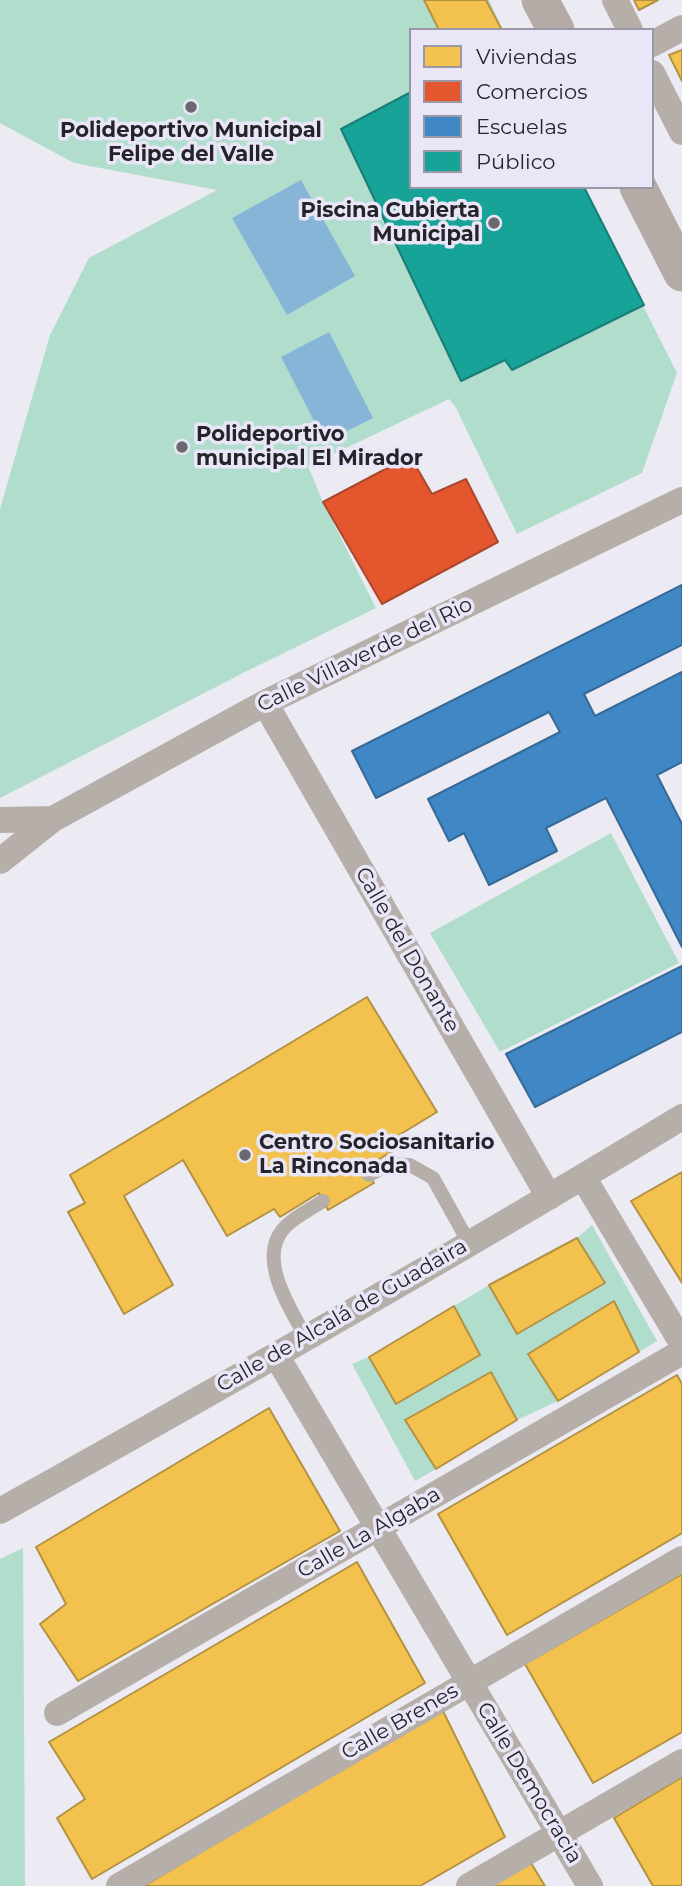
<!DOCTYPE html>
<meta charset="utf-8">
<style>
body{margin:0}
#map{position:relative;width:682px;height:1886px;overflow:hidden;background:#eceaf3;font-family:Montserrat,sans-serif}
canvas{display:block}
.legend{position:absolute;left:409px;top:28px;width:245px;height:161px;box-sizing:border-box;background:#e9e6f7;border:2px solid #9b98a5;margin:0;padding:9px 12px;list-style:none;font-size:21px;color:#25242a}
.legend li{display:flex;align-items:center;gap:14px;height:35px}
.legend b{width:35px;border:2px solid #9b98a5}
</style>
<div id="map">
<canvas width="682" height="1886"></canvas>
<ul class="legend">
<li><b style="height:19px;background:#f2c14e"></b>Viviendas</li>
<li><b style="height:19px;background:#e4572e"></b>Comercios</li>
<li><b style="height:19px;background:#3f88c5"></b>Escuelas</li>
<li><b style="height:19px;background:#17a398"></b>Público</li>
</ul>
</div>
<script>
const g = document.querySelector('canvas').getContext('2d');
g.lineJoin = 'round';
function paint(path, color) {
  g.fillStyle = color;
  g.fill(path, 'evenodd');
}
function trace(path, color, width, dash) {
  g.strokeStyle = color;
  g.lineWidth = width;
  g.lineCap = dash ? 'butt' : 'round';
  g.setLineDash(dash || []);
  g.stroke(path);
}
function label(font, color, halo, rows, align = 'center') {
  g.font = font + ' Montserrat,sans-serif';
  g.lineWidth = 7;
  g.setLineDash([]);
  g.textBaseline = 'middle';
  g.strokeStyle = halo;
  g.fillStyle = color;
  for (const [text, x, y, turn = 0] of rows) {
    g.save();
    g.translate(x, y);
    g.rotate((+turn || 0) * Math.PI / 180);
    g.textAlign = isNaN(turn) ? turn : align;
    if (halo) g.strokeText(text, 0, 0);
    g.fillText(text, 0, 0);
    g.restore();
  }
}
const green = new Path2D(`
 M0 0H489L503 30H411V187H583L677 373 642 473 517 534 456 408 449 399 308 466 323 502 376 608 245 672 0 798V509L50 335 89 258 217 190 74 163 0 123Z
 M611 833 679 963 500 1052 430 933Z
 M592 1225 657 1341 639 1352 614 1301 558 1401 517 1420 491 1372 405 1420 436 1469 415 1481 352 1364 369 1357 397 1404 480 1355 454 1306 489 1285 517 1334 604 1283 577 1238Z
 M23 1548 25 1886H0V1559Z`);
const water = new Path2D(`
 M301 180 355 276 287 315 232 218Z
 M329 332 373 418 325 442 281 357Z`);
const homes = new Path2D(`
 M424 0H486L502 30H439Z
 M634 0H658L639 10Z
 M682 50V81L669 55Z
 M367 997 437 1112 391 1140 396 1149 365 1168 374 1183 328 1210 319 1193 280 1217 274 1209 227 1236 183 1160 124 1196 173 1285 124 1314 68 1212 85 1203 70 1175Z
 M682 1172V1283L631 1201Z
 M577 1238 605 1283 517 1334 489 1285Z
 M614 1301 639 1352 558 1401 528 1354Z
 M454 1306 480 1355 396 1404 369 1357Z
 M491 1372 517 1420 436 1469 405 1420Z
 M677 1375 682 1384V1533L507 1635 438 1514Z
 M269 1408 340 1531 78 1681 40 1624 66 1604 36 1547Z
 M357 1562 425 1683 92 1879 57 1818 85 1799 49 1742Z
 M682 1574V1732L593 1783 525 1664Z
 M442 1709 505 1837 420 1886H144Z
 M682 1777V1886H653L614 1818Z
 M531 1863 545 1886H491Z`);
const shops = new Path2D(`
 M410 456 432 494 466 479 498 542 382 604 323 502Z`);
const schools = new Path2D(`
 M682 585V645L584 694 595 716 682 672V762L657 775 682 824V947L606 798 546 828 557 851 489 885 464 833 449 841 428 799 560 732 549 712 376 798 352 751Z
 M682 966V1032L535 1107 506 1054Z`);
const public = new Path2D(`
 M411 92V187H584L644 305 512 370 505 360 461 381 341 129Z`);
const lane = new Path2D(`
 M369 1175 390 1164 410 1165 433 1178 469 1243
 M306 1338C290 1307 255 1257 286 1226 296 1216 311 1209 323 1201`);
const street = new Path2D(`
 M615 0 630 30
 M652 44 682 28
 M652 73 682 132
 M265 703 549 1197
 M0 820 53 819
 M0 861 53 819 265 703 682 500
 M583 1177 682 1343
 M276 1355 590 1886
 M0 1511C229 1383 458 1253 682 1117
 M57 1713 682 1352
 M119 1886 682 1559
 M469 1886 682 1762`);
const secondary = new Path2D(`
 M540 0 556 30
 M638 187 682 273`);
const markers = [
 [191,107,7,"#6b6970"],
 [494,223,7,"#6b6970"],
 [182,447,7,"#6b6970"],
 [245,1155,7,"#6b6970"]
];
const poiNames = [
 ["Polideportivo Municipal",191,131,"center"],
 ["Felipe del Valle",191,155,"center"],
 ["Piscina Cubierta",480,211,"right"],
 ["Municipal",480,235,"right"],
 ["Polideportivo",196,435],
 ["municipal El Mirador",196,459],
 ["Centro Sociosanitario",259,1143],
 ["La Rinconada",259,1167]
];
const streetNames = [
 ["Calle Villaverde del Rio",365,655,-26],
 ["Calle del Donante",407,950,60],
 ["Calle de Alcalá de Guadaira",342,1316,-30],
 ["Calle La Algaba",369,1533,-30],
 ["Calle Brenes",400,1722,-30],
 ["Calle Democracia",529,1783,59]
];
paint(green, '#b1ddcd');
paint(water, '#86b5d8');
paint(homes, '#f2c14e');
trace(homes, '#b49243', 2);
paint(shops, '#e4572e');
trace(shops, '#ab482d', 2);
paint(schools, '#3f88c5');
trace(schools, '#376a96', 2);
paint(public, '#17a398');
trace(public, '#1b7d77', 2);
trace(lane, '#b6aea8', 14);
trace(street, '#b6aea8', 26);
trace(secondary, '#b5aba6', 37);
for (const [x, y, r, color] of markers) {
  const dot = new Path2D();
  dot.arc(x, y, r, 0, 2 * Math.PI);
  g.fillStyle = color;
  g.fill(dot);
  trace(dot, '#e9e6f7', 2.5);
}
label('bold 21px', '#25242a', '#e9e6f7', poiNames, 'left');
label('21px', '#25242a', '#e9e6f7', streetNames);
</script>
